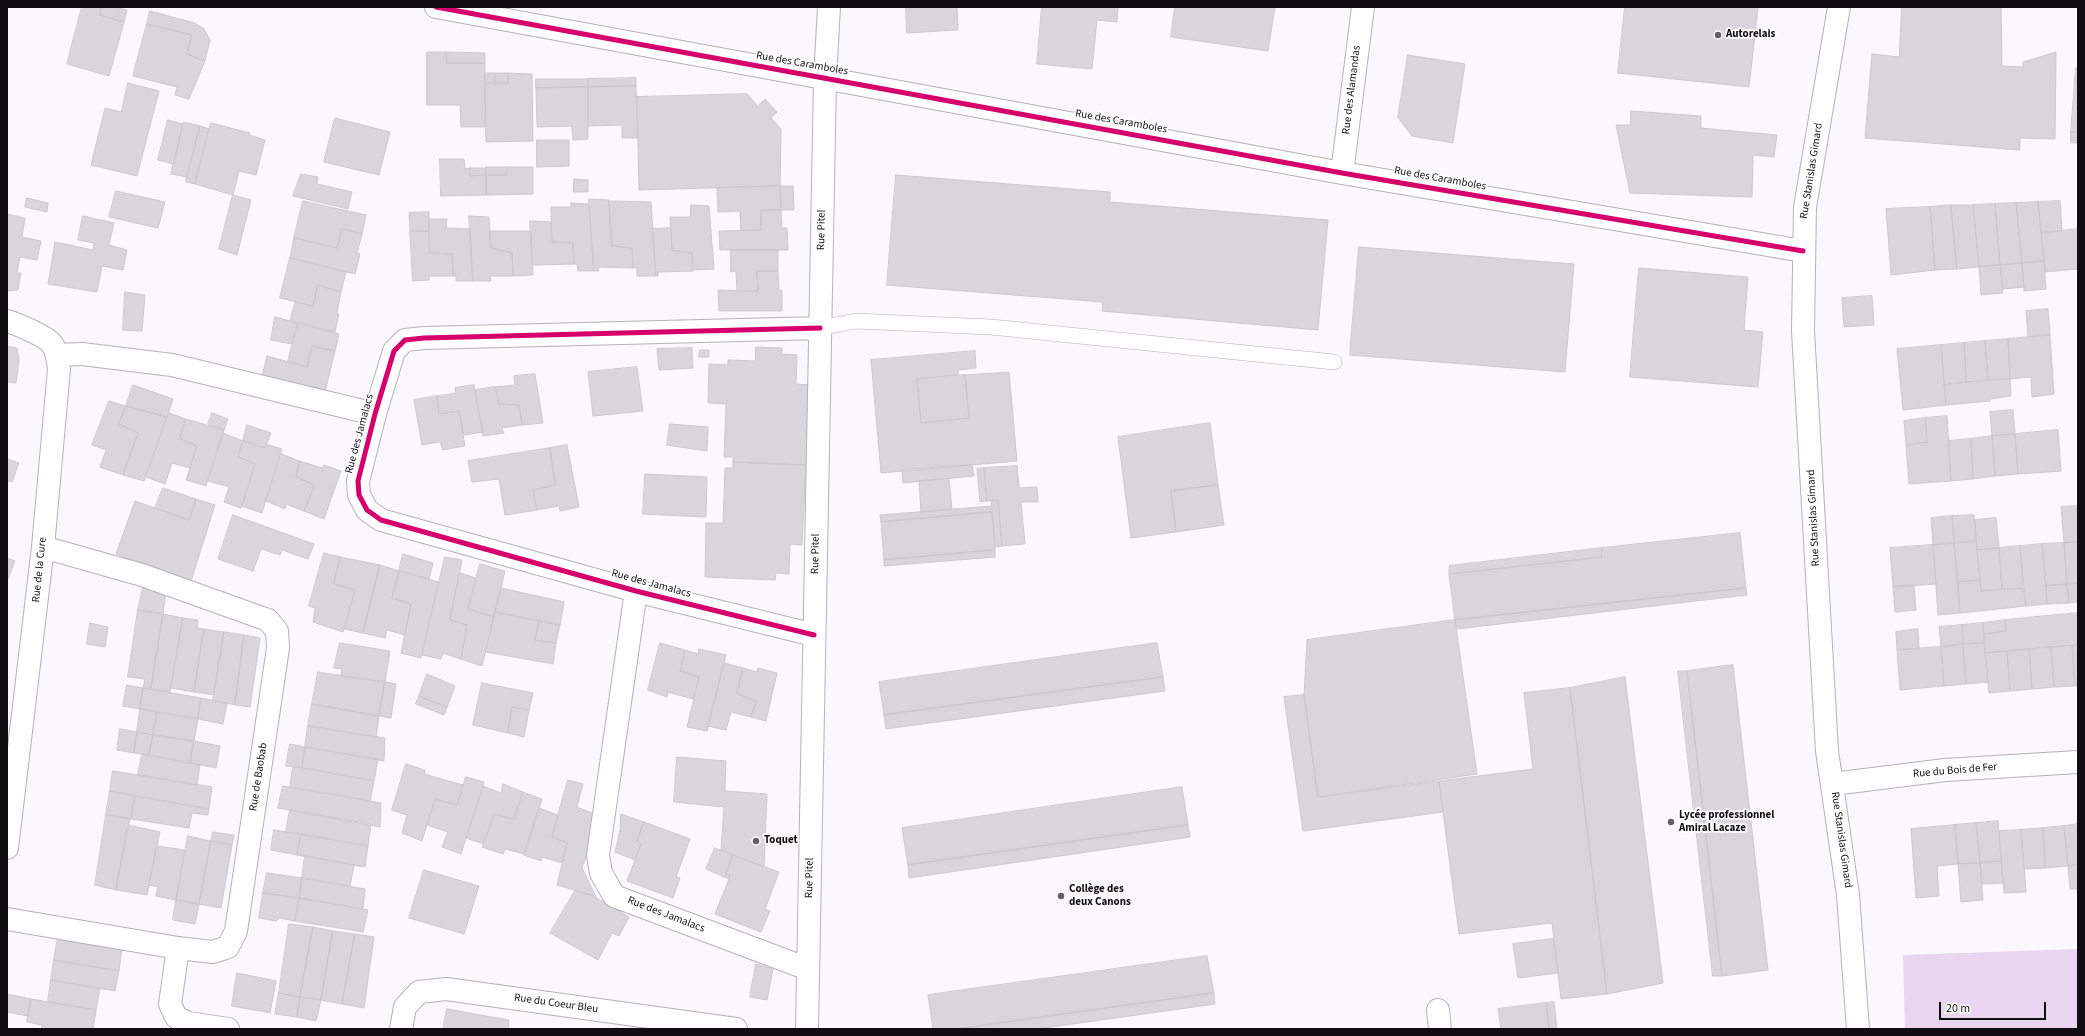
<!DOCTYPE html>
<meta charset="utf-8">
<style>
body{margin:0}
#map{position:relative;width:2085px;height:1036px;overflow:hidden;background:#fbf8fd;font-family:"Source Sans 3",sans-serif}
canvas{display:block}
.frame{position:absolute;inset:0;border:8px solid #100e11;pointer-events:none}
.scale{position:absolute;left:1939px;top:1002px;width:107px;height:18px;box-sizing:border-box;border:2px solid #100e11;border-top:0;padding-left:5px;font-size:12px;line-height:14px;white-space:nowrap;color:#100e11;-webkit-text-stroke:3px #fff;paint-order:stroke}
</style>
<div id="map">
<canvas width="2085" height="1036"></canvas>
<div class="frame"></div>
<div class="scale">20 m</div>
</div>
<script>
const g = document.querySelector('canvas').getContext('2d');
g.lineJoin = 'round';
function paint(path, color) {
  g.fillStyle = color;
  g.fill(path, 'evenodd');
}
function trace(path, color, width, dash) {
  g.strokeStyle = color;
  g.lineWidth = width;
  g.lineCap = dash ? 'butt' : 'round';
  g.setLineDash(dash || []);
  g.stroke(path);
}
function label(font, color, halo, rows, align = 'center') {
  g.font = font + ' "Source Sans 3",sans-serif';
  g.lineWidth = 3.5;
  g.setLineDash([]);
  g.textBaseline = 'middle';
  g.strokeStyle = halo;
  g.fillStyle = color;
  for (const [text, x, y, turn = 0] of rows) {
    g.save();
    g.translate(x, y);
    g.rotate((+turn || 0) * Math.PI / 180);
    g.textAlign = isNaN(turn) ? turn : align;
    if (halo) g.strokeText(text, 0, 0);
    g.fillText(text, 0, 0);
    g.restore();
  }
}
const green = new Path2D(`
 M2078 949V1029H1905L1903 955Z`);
const building = new Path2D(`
 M82 7H102L100 15 124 22 109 76 67 64Z
 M102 7H115L127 10 124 22 100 15Z
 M906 7H957L958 30 907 33Z
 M1042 7H1118L1117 22 1097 20 1092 69 1037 64Z
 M1175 7H1275L1268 51 1171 37Z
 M1625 7H1758L1749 87 1618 73Z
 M1902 7H2001L2002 66 2023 67V62L2056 52 2055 139 2020 138V150L1865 138 1872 54 1899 57Z
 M150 11 195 23 204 29 210 40 205 61 187 54 192 35 147 24Z
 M147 24 192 35 187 54 205 61 189 99 175 95 177 87 133 76Z
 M427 52H446L447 63H485V127H461L460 105H427Z
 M446 52 485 53V63H447Z
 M1408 55 1465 64 1453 143 1412 136 1398 118Z
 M2076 68H2078V132H2071Z
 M485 73H495V83H485Z
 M495 73H508V83L495 84Z
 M508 73 532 74 533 141 486 142 485 83H508Z
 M636 78V86L588 87V79Z
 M536 79H588V87L536 88Z
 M128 83 159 91 137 176 91 165 105 108 121 112Z
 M636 86 638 138H622V125L588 126V87Z
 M588 87V139L573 140 572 126 537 127 536 88Z
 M747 94 758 106 765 99 777 112 771 118 781 129 780 186 639 190 637 97Z
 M1631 111 1701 116V128L1777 135 1774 157 1753 155 1752 197 1630 193 1616 125H1630Z
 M335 118 390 132 379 175 324 162Z
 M168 120 183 124 174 164 158 160Z
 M184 122 200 126 187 177 171 174Z
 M211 123 250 133 249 135 265 140 256 175 239 171 233 195 195 184Z
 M200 126 209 129 195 184 186 182Z
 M2071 132H2078V143H2071Z
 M537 140H569V166L537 167Z
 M440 159H464L465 169 470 168V176L486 175V195L441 196Z
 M486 167H507L506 175H486Z
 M507 167H533V194L486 195V175H506Z
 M470 168H486V175L470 176Z
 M301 174 318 177 317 184 352 192 348 209 293 196Z
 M896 175 1110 192V202L1328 220 1318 330 1102 311 1103 302 887 285Z
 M574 179 588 180V192H574Z
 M780 186H793L794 210H781Z
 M780 186 781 210H761V230L741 231 740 211 718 212 717 188Z
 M116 191 165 202 158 228 109 217Z
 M233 195 251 200 237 255 219 249Z
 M27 198 48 203 47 212 25 207Z
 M589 199 609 200 612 246 632 248 633 268 598 267 599 271H594Z
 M303 201 366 215 362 234 342 229 337 248 294 238Z
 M609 201 651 202 656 276H637V267L633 268 632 248 612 246Z
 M2060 201 2062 231 2041 233 2038 202Z
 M2038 202 2044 261 2022 263 2016 203Z
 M571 203 589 204 594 271H578L577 264H574L573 243 552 242 551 207H571Z
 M2016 203 2022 263 2000 265 1995 204Z
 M1995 204 2000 265 1979 267 1973 205Z
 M691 205 709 206 714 269 692 270V253L672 250 670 217H690Z
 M1951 205 1957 269 1935 270 1930 207Z
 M1951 205H1973L1979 267 1957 269Z
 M1930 207 1935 270 1891 275 1886 209Z
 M761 210H781L782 228H787L788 250H720L719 231 761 230Z
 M429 212V231H410L409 213Z
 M7 214 25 218 22 237 41 241 37 260 20 257 17 273H21L18 290 7 291Z
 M83 216 114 223 109 245 127 250 123 270 102 266 97 292 48 284 55 242 93 250 94 243 78 240Z
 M469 216 489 217 491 248 512 253 513 276H490L491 281H473Z
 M429 219H447L446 228 470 229 473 281H456V276H453L452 254 430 253Z
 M530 221 551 222 552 242 573 243 574 264 533 265Z
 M671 228 672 250 692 253 693 271 658 272V276H656L652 229Z
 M342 229 362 234 357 253 360 254 355 274 290 258 294 238 337 248Z
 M2078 229V269L2045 272 2041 233Z
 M410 231H429L430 253 452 254 453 276H429V280L413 281Z
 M490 231H531L533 275 513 276 512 253 491 248Z
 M1359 247 1574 264 1565 372 1350 355Z
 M731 250H778V271H757L758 291H737L736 271 731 272Z
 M290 258 346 272 341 292 318 285 313 306 280 298Z
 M2044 261 2046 289 2024 291 2022 263Z
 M2022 263 2024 287 2003 289 2000 265Z
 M2000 265 2003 293 1981 295 1979 267Z
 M1639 268 1748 277 1744 330 1763 332 1758 387 1630 377Z
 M757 271H778L779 291 782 290V311H719L718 290 758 291Z
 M318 285 341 292 337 313 339 314 335 332 290 321 295 302 313 306Z
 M125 292 145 295 142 331 123 330Z
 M1872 296 1874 325 1844 327 1842 298Z
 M2048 309 2050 335 2028 337 2026 311Z
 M275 317 298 323 292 344 271 340Z
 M298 323 339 334 335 351 312 346 307 367 288 361Z
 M2050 335 2054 394 2032 397 2031 377 2010 379 2008 339Z
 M2008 339 2010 379 1988 380 1985 341Z
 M1985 341 1988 380 1966 382 1964 343Z
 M1964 343 1966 382 1944 385 1941 345Z
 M1941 345 1946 405 1903 410 1897 349Z
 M7 346 17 348 19 360 16 383 7 382Z
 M312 346 335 351 325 392 262 376 267 356 307 367Z
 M756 347 782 348V354L797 355 796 384 810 385 806 465 733 462V457H724L726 404 708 403 709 364 728 365V360L755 361Z
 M692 348 693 368 659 370 657 349Z
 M700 350H709V357H699Z
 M975 351 976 368 958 370V375L917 379 921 423 969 418 965 375 1009 372 1017 461 881 473 871 360Z
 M637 367 643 411 593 416 588 372Z
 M535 374 543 423 522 425 519 405 499 404 495 387 515 385 514 376Z
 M965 375 969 418 921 423 917 379Z
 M2010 379 2011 396 1990 399V401L1946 405 1944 385Z
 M133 385 173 399 167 417 126 406Z
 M474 385 483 432 464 435 459 411 439 414 437 396 456 393 455 388Z
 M495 387 499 404 519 405 522 425 502 428 504 433 483 436 475 390Z
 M437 396 439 414 459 411 465 446 443 450 440 442 422 445 414 400Z
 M109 401 126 406 119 424 138 433 123 475 100 467 106 450 92 445Z
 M126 406 167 417 144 481 123 475 138 433 119 424Z
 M2013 410 2015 434 1992 436 1990 412Z
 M169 413 186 419 180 439 197 446 190 468 172 463 165 484 146 477Z
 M212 413 228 419 224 430 208 424Z
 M1947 416 1951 481 1909 484 1906 445 1927 442 1925 418Z
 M1925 418 1927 442 1906 445 1904 421Z
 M186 419 224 430 206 486 186 480 197 446 180 439Z
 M1210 423 1218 485 1171 491 1176 532 1131 538 1118 437Z
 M670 424 708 427 707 451 667 445Z
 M247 425 271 433 265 448 243 441Z
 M2058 430 2061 471 2018 474 2015 434Z
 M223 433 243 441 238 457 255 464 241 508 224 502 229 487 208 481Z
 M2015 434 2018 474 1995 476 1992 436Z
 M1992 436 1995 476 1973 479 1971 439Z
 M1971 439 1973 479 1951 481 1948 441Z
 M243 441 265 448 266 444 282 449 262 513 242 506 255 464 238 457Z
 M567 445 579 507 560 511 559 506 537 510 533 490 555 485 550 448Z
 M550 448 555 485 533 490 537 510 505 515 499 479 472 482 468 461Z
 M281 454 300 461 296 477 314 485 304 511 286 504 285 509 266 501Z
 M7 459 19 463 12 482 7 481Z
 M300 461 322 468 324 465 341 471 324 519 304 511 314 485 296 477Z
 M733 462 806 465 802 545 790 544 789 574 776 573 775 580 705 577 706 523H723L725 468H733Z
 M972 465 974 476 903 483 902 470Z
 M1017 466 1019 488 1037 487 1038 502H1021L1025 544 1002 546 998 500 987 501 984 468Z
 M984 468 987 501 980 502 977 469Z
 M645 474 707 477 706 517 643 514Z
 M949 479 952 509 921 512 919 481Z
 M1218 485 1224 525 1176 532 1171 491Z
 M163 488 196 499 189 520 155 508Z
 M196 499 215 505 191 581 116 554 135 501 189 520Z
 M998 500 1002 546 995 547 992 512 881 522 880 515 992 506 991 501Z
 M2078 506V542L2064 543 2061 507Z
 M992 512 995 550 884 560 881 522Z
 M233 515 314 544 308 559 282 550 280 555 261 549 253 571 218 559Z
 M1974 515 1976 541 1954 543 1952 516Z
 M1952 516 1954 543 1933 545 1931 518Z
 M1996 518 1999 548 1977 550 1975 520Z
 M1740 533 1746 588 1455 620 1449 574 1602 557V548Z
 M1976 541 1980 580 1958 582 1954 543Z
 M2078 542V583L2067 584 2064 543Z
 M1954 543 1960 613 1938 615 1933 545Z
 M2064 543 2067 584 2046 586 2042 544Z
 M2042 544 2047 604 2026 606 2020 546Z
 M1933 545 1936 584 1893 587 1890 548Z
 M2020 546 2023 588 2002 589 1999 548Z
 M1602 548V557L1449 574V566Z
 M1999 548 2002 589 1981 591 1977 550Z
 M995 550V557L884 566V560Z
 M324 553 340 557 334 584 355 590 343 632 313 622 315 608 309 606Z
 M403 554 433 563 429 579 399 571Z
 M340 557 380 565 363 633 344 629 355 590 334 584Z
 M445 557 462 560 450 620 467 625 461 659 443 653 441 659 422 655Z
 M7 558 15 561 8 579 7 578Z
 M480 564 505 571 494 617 468 609Z
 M380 565 399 571 392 598 411 604 405 635 387 630 385 638 363 633Z
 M399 571 439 582 421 658 401 653 411 604 392 598Z
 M460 573 476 578 468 609 494 617 482 666 461 659 467 625 450 620Z
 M1980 580 1981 591 2023 588 2026 606 1960 613 1958 582Z
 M144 583 166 591 163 614 138 610Z
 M2078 583V602L2069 603 2067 584Z
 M2067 584 2069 603 2047 604 2046 586Z
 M1914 585 1916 610 1895 612 1893 587Z
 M501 588 564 602 560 625 495 612Z
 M1746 588 1747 595 1457 629 1455 620Z
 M138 610 163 614 151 689 143 688 145 679 128 677Z
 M495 612 539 621 535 640 556 643 553 664 486 652Z
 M2078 613V645L1985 653 1984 634 2006 631 2005 620Z
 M163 614 183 618 170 692 151 689Z
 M183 618 198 620 197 628 204 629 194 692 171 688Z
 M1455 620 1477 774 1318 797 1304 695 1307 640Z
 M2005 620 2006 631 1984 634 1983 623Z
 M539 621 560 625 556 643 535 640Z
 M90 623 108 627 105 647 87 644Z
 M1983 623 1984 643 1963 644 1962 625Z
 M1962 625 1963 644 1941 647 1939 627Z
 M204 629 224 632 214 695 194 692Z
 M1918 629 1919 649 1897 650 1896 632Z
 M224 632 244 635 235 705 213 700Z
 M244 635 260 638 250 707 235 705Z
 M340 643 390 651 385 682 341 676 342 669 334 668Z
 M660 643 685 650 680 671 699 677 693 699 668 692 667 697 648 690Z
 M1157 643 1163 677 884 715 879 682Z
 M1984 643 1988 682 1966 684 1963 644Z
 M1963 644 1966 684 1944 686 1941 647Z
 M2078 645V686H2075L2072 646Z
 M2072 646 2075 686 2054 687 2051 647Z
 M1941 647 1944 686 1900 690 1897 650Z
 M2051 647 2054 687 2032 689 2029 649Z
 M699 649 726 655 707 731 687 727 699 677 680 671 685 650 698 654Z
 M2029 649 2032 689 2010 691 2007 651Z
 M2007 651 2010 691 1989 693 1985 653Z
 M724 663 743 668 737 694 756 701 751 717 731 712 726 730 708 726Z
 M1733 665 1768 970 1722 976 1687 671Z
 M743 668 757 672 758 668 777 673 766 721 751 717 756 701 737 694Z
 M1678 671H1687L1722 976H1713Z
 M318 672 385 682 379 716 312 704Z
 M427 674 455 686 447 707 419 696Z
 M1163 677 1165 691 886 729 884 715Z
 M1625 677 1663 983 1607 994 1570 688Z
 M385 682 396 684 391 718 379 716Z
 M482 683 533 693 529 710 512 707 508 733 473 725Z
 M127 685 143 688 140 709 123 706Z
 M143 688 201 698 198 719 140 709Z
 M1570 688 1607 994 1561 999 1552 923 1459 934 1439 781 1533 769 1524 693Z
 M1304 695 1318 797 1439 781 1443 812 1303 831 1284 697Z
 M419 696 447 707 444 715 416 704Z
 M201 698 227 703 223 724 198 719Z
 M312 704 379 716 376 737 308 726Z
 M512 707 529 710 524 737 508 733Z
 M140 709 157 712 153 735 137 732Z
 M157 712 198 719 194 741 153 735Z
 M308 726 385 738 384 761 305 747Z
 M120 729 137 732 134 753 117 750Z
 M137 732 153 735 149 755 134 753Z
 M153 735 194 741 190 763 149 755Z
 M194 741 220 746 216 768 190 763Z
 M290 744 305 747 302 768 286 766Z
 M305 747 378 759 374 781 302 768Z
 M142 754 200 765 197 785 138 775Z
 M677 757 726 761 725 791 767 794 764 867 721 850 724 807 674 802Z
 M406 764 425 770 424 774 463 785 457 805 435 799 422 841 402 833 407 815 392 810Z
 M293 766 374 781 370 801 290 787Z
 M113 771 212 787 209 809 110 791Z
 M466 777 484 782 461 854 442 847 448 832 427 825 435 799 457 805Z
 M568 780 583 784 577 807 597 815V827L582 868 597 899 591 895 557 885 567 843 552 837Z
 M503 784 523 792 514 819 494 814 484 844 466 838 483 786 501 793Z
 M283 786 381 803 380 827 278 808Z
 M1182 787 1188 825 908 865 902 828Z
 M110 791 135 796 131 819 106 815Z
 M523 792 542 799 525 854 505 849 503 854 482 847 494 814 514 819Z
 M135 796 209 809 208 815 192 813 189 828 131 819Z
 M539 808 558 815 552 837 567 843 562 863 542 857 541 861 524 855Z
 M290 810 371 824 368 846 286 832Z
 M621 814 644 822 637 841 641 844 635 860 615 852 620 830Z
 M106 815 130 818 116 890 95 885Z
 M1998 821 2001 861 1980 863 1976 823Z
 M644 822 690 839 676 877 680 878 673 898 627 881 641 844 637 841Z
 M1976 823 1980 863 1958 864 1955 825Z
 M2078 824V865L2068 866 2064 826Z
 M128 825 160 832 147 895 116 890Z
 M1188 825 1190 837 909 878 908 865Z
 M1955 825 1958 864 1937 866 1939 896 1916 898 1911 829Z
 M2064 826 2068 866 2045 868 2043 828Z
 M2043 828 2045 868 2024 869 2021 830Z
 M274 830 301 834 297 855 271 850Z
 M2021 830 2026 892 2004 893 1999 831Z
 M213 832 234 835 232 845 211 841Z
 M301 834 368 846 365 867 297 855Z
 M188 836 211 841 199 904 176 900Z
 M211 841 232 845 221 908 199 904Z
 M157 846 185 850 176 900 156 896 158 887 149 885Z
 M715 848 733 855 726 874 730 875 729 879 706 869Z
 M733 855 779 872 765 909 770 911 761 932 715 914 729 879 730 875 726 874Z
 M305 856 354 865 350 886 302 878Z
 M2001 861 2003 883 1982 884 1980 863Z
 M1980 863 1983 900 1961 902 1958 864Z
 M2078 865V889H2070L2068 866Z
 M424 870 479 886 464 934 409 918Z
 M267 873 302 878 299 898 263 893Z
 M302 878 365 889 363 909 299 898Z
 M575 891 591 895 629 917 619 936 612 933 598 960 550 933Z
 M263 893 299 898 295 921 280 918 276 921 259 918Z
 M299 898 368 910 363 932 295 921Z
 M176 900 199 904 195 924 173 920Z
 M289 924 313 927 300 997 279 993Z
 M313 927 333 931 321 1000 300 997Z
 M333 931 355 934 342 1004 321 1000Z
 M355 934 374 937 364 1008 342 1004Z
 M58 937 122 948 119 971 54 960Z
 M1553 939 1558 973 1518 978 1513 944Z
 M1207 956 1214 993 956 1029H933L928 995Z
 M54 960 119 971 115 991 51 980Z
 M756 964 773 969 767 1000 750 997Z
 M237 973 276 981 270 1013 232 1006Z
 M51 980 100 988 96 1010 48 1002Z
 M279 993 300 997 297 1017 275 1014Z
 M1214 993 1215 1004 1037 1029H956Z
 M7 994 31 999 28 1016 7 1012Z
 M300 997 321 1000 316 1021 297 1017Z
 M31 999 96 1010 93 1029H41L42 1025 27 1022Z
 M1554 1002 1557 1029H1549L1546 1003Z
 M1546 1003 1549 1029H1501L1498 1009Z
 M447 1009 509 1020 508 1029H443Z`);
const lane = new Path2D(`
 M820 328 856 321 991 327 1334 362`);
const street = new Path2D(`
 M436 7 1342 173 1803 251
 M1839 7 1805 207 1803 331 1827 751 1848 895 1858 1029
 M1342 173 1363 7
 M7 321C17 324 46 336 52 344 57 351 58 361 59 369L43 547 7 848
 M57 355 82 354 172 365 375 414
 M636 591 598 855 601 873 614 896 808 969
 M814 635 636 591 381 520 367 510 359 495 358 481 375 414 394 351 405 340 424 338 820 328
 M1833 784 1945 770 2078 762
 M7 919 178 948 213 952 228 947 236 931 278 648 277 631 268 620 142 575 43 547
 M178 948 170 1004 176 1017 188 1023 228 1029
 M1438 1010 1440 1029
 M401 1029 405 1007 419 992 446 989 736 1029
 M807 1029 825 79 829 7`);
const cycleway = new Path2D(`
 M436 7 1342 173 1803 251
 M814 635 636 591 381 520 367 510 359 495 358 481 375 414 394 351 405 340 424 338 820 328`);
const markers = [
 [1718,35,4,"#626064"],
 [1671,822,4,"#626064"],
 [756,841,4,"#626064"],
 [1061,896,4,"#626064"]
];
const poiNames = [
 ["Autorelais",1726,35],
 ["Lycée professionnel",1679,816],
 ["Amiral Lacaze",1679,829],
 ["Toquet",764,841],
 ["Collège des",1069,890],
 ["deux Canons",1069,903]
];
const streetNames = [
 ["Rue des Caramboles",802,64,10],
 ["Rue des Alamandas",1352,90,-83],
 ["Rue des Caramboles",1121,122,10],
 ["Rue Stanislas Gimard",1812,171,-81],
 ["Rue des Caramboles",1440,179,10],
 ["Rue Pitel",822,230,-89],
 ["Rue des Jamalacs",360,434,-75],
 ["Rue Stanislas Gimard",1814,518,-93],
 ["Rue Pitel",816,554,-89],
 ["Rue de la Cure",40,570,-84],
 ["Rue des Jamalacs",651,584,15],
 ["Rue du Bois de Fer",1955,771,-5],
 ["Rue de Baobab",259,777,-81],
 ["Rue Stanislas Gimard",1841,840,82],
 ["Rue Pitel",810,878,-89],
 ["Rue des Jamalacs",666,915,21],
 ["Rue du Coeur Bleu",556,1004,8]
];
paint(green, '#e9d5ef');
paint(building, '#d8d6da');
trace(building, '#ccc9cd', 1);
trace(lane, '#b4b2b5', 16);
trace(street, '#b4b2b5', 24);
trace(lane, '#fefeff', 15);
trace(street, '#fefeff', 22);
trace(cycleway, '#d6006c', 5);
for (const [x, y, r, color] of markers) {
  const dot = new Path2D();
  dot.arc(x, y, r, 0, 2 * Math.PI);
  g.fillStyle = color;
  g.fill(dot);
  trace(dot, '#fff', 1.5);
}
label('bold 11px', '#100e11', '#fff', poiNames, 'left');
label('11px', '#100e11', '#fff', streetNames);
</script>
